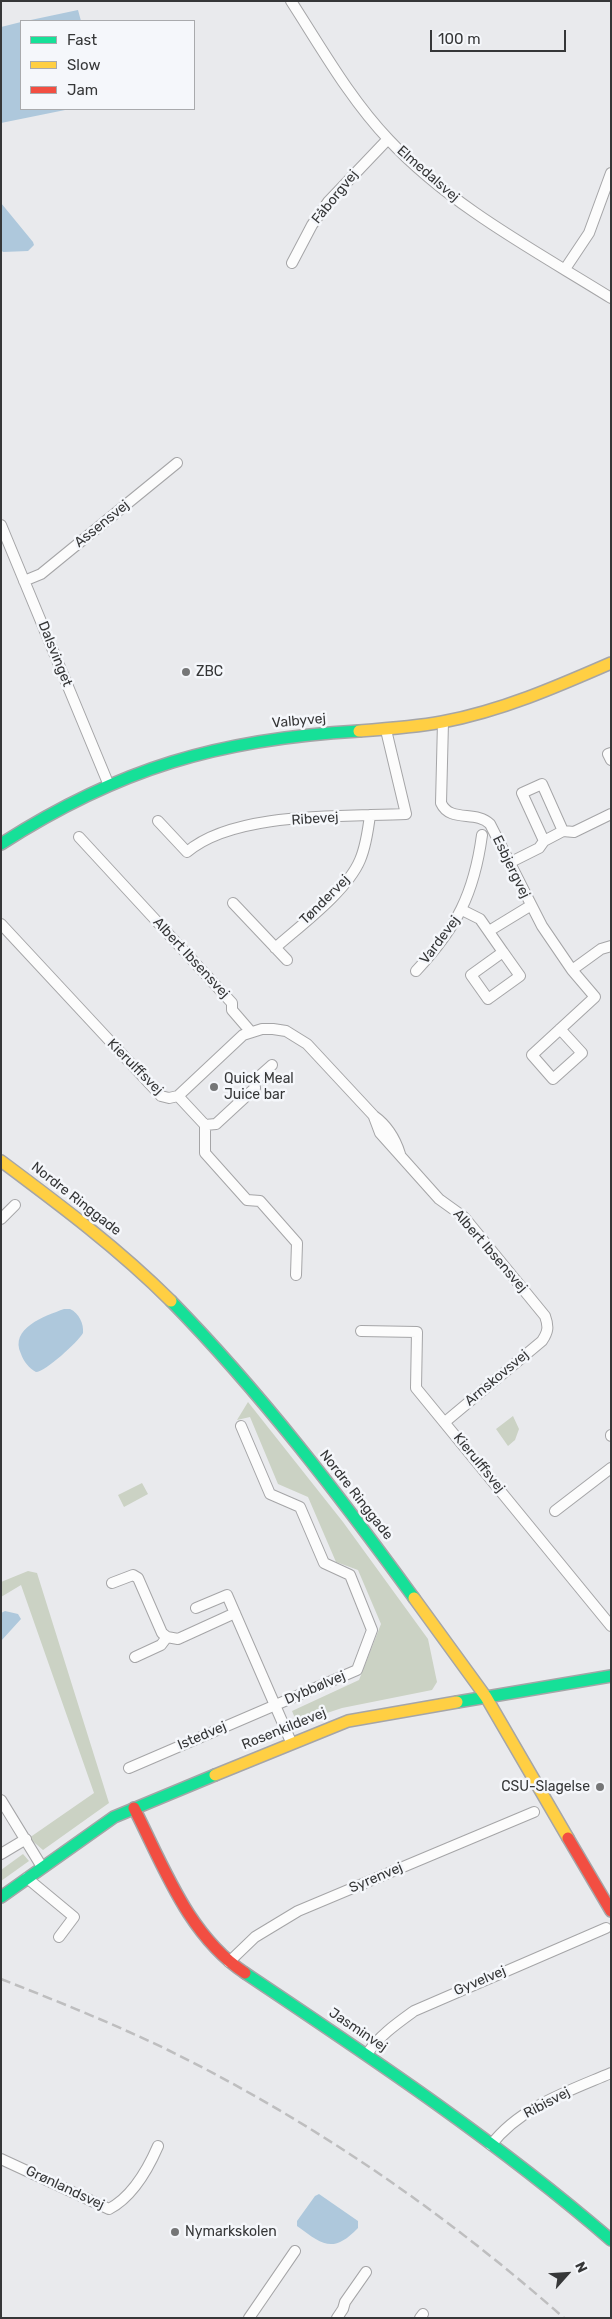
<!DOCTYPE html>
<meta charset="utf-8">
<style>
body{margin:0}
#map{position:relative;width:612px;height:2319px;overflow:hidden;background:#e9eaed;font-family:Rubik,sans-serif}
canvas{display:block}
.frame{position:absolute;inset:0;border:2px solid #363738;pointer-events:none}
.legend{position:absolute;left:20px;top:20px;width:175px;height:90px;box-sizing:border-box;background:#f5f7fb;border:1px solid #a9aaad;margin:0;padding:6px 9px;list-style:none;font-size:15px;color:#363738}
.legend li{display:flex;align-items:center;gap:10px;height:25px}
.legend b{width:25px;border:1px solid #a9aaad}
.north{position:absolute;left:542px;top:2249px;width:50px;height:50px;-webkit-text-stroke:4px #f5f7fb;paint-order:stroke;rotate:64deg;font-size:14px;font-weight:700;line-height:20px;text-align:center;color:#363738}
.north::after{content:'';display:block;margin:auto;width:18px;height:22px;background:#363738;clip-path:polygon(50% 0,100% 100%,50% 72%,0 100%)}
.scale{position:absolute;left:430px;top:30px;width:136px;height:22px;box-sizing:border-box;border:2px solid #363738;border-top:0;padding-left:6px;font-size:15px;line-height:18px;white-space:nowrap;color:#363738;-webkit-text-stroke:4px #f5f7fb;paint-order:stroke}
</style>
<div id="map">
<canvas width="612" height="2319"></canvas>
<div class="frame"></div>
<ul class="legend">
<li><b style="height:6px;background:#16e098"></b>Fast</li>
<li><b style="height:6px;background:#ffcf43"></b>Slow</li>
<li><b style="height:6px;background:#f24e42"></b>Jam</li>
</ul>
<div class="north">N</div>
<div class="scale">100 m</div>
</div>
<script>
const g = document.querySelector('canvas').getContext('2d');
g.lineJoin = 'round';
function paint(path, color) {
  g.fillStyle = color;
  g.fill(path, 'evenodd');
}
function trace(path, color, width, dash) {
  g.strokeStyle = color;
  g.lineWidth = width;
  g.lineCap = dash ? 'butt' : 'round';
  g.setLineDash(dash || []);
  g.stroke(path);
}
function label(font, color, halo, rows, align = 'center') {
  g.font = font + ' Rubik,sans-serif';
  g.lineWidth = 5;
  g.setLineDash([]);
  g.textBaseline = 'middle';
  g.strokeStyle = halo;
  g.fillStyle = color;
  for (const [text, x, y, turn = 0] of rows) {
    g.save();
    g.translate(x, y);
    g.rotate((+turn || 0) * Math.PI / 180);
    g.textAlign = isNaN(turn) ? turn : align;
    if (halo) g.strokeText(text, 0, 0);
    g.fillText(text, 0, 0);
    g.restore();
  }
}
const green = new Path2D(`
 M248 1402 343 1522 428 1639 437 1682 432 1690 342 1708 297 1723 292 1711 359 1680 381 1624 358 1570 336 1562 308 1497 278 1484 250 1417 237 1420Z
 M513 1416 519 1429 515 1440 508 1446 496 1429Z
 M142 1483 148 1494 124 1507 118 1495Z
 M28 1571 37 1573 109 1803 43 1850 29 1838 94 1793 21 1585 1 1597V1582Z
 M23 1854 29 1861 1 1881V1870Z`);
const water = new Path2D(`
 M78 10 81 21H26Z
 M21 22V109H70L1 123V27Z
 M1 203 33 242 34 245 28 251 3 252 1 250Z
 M64 1309H70C79 1313 84 1324 83 1333 78 1342 45 1372 36 1372 29 1368 24 1362 21 1354 9 1328 45 1316 64 1309Z
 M5 1611 18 1614 21 1619 1 1641V1613Z
 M319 2194 358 2221V2228C333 2254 323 2245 297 2226V2221L315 2196Z`);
const street = new Path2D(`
 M291 1C322 49 350 99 389 140 452 207 534 250 611 298
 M292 263 312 225 328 202 388 139
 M565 269 589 233 611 173
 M1 525 108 783
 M24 581 41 574 177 463
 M443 722 441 803C450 823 476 810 490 824L542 926 572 970 595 997 532 1055 553 1079 582 1053 560 1029
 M611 753 608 754 611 760
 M158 821 187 852C235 811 344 817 406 814L386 730
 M79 837 232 1003V1010L251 1032
 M544 841 522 793 542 784 563 831
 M509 863 539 848 544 841 563 831 574 832 611 814
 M233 903 287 960
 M462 910 480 919 503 952 471 975 488 999 520 976 503 952
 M1 924 161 1096 169 1098 178 1096 243 1035 262 1029H273L286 1031 307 1044 374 1116C388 1126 395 1138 400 1154
 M489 931 530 906
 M275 948C301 925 347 891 360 860 366 846 368 831 370 815
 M572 970 601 949 611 946
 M416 971C457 927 474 894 482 835
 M178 1096 205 1125V1153L247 1200 260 1201 297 1243 296 1275
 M374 1117 380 1133 439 1199 464 1217 545 1316C549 1327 548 1332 542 1341L445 1422
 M205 1125 216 1124 255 1088 254 1081 272 1065
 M1 1219 15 1205
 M361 1331 417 1332 416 1388 611 1626
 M611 1435V1436
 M555 1511 611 1468
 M112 1583 133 1575 138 1578 162 1633 167 1637 178 1639 235 1613
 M196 1608 227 1595 291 1742
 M135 1657 161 1645 167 1637
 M129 1768 357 1670 372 1630 350 1575 324 1563 300 1507 270 1494 241 1426
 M1 1800 42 1867
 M1 1854 26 1839
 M27 1878 74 1917 59 1937
 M229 1962 255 1937 298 1911 534 1812
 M367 2054C379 2036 396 2024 414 2011L606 1928
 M491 2145C520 2107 569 2091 611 2073
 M1 2159 109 2209C132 2197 148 2169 158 2146
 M249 2318 295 2251
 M337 2318 343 2309 345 2302 366 2272
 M420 2318 423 2314`);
const fast = new Path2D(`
 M1 844C119 768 220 739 359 731
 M171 1301C261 1393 339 1495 414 1598
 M457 1702 611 1676
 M1 1897 114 1817 215 1775
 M245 1973C369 2056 498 2142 611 2240`);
const slow = new Path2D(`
 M359 731C387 729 415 727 442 722 501 711 556 687 611 663
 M1 1161C60 1205 119 1249 171 1301
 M414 1598 486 1697 568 1838
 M215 1775 348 1721 457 1702`);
const jam = new Path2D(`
 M134 1808C164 1867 188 1935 245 1973
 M568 1838 611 1911`);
const rail = new Path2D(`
 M1 1979C57 2001 114 2024 168 2050 312 2121 444 2212 564 2318`);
const markers = [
 [186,672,5,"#757677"],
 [214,1087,5,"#757677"],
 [600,1787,5,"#757677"],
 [175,2232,5,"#757677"]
];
const streetNames = [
 ["Elmedalsvej",428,174,41],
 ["Fåborgvej",335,197,-51],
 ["Assensvej",102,524,-39],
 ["Dalsvinget",55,654,68],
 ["Valbyvej",299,721,-5],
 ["Ribevej",315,819,-4],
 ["Esbjergvej",511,867,64],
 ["Tøndervej",325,900,-45],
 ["Vardevej",440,940,-53],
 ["Albert Ibsensvej",191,958,47],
 ["Kierulffsvej",135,1067,45],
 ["Nordre Ringgade",76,1199,38],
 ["Albert Ibsensvej",490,1251,49],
 ["Arnskovsvej",497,1378,-40],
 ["Kierulffsvej",479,1463,51],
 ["Nordre Ringgade",356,1495,52],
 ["Dybbølvej",315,1688,-23],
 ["Rosenkildevej",284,1729,-22],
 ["Istedvej",202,1736,-23],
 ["Syrenvej",376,1878,-23],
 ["Gyvelvej",480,1981,-23],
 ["Jasminvej",358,2030,34],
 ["Ribisvej",547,2103,-28],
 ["Grønlandsvej",65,2188,25]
];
const poiNames = [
 ["ZBC",196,672],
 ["Quick Meal",224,1079],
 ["Juice bar",224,1095],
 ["CSU-Slagelse",590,1787,"right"],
 ["Nymarkskolen",185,2232]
];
paint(green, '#cbd2c4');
paint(water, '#aec8dc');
trace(street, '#a5a5a7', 12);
trace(fast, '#a5a5a7', 14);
trace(slow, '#a5a5a7', 14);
trace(jam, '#a5a5a7', 14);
trace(street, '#fcfcfc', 10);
trace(fast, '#16e098', 11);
trace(slow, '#ffcf43', 11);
trace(jam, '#f24e42', 11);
trace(rail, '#bebebf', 2.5, [10, 5]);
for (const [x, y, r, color] of markers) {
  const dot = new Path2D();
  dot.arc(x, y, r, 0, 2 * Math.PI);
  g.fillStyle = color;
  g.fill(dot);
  trace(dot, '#f5f7fb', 2);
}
label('14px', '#363738', '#f5f7fb', streetNames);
label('14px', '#363738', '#f5f7fb', poiNames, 'left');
</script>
